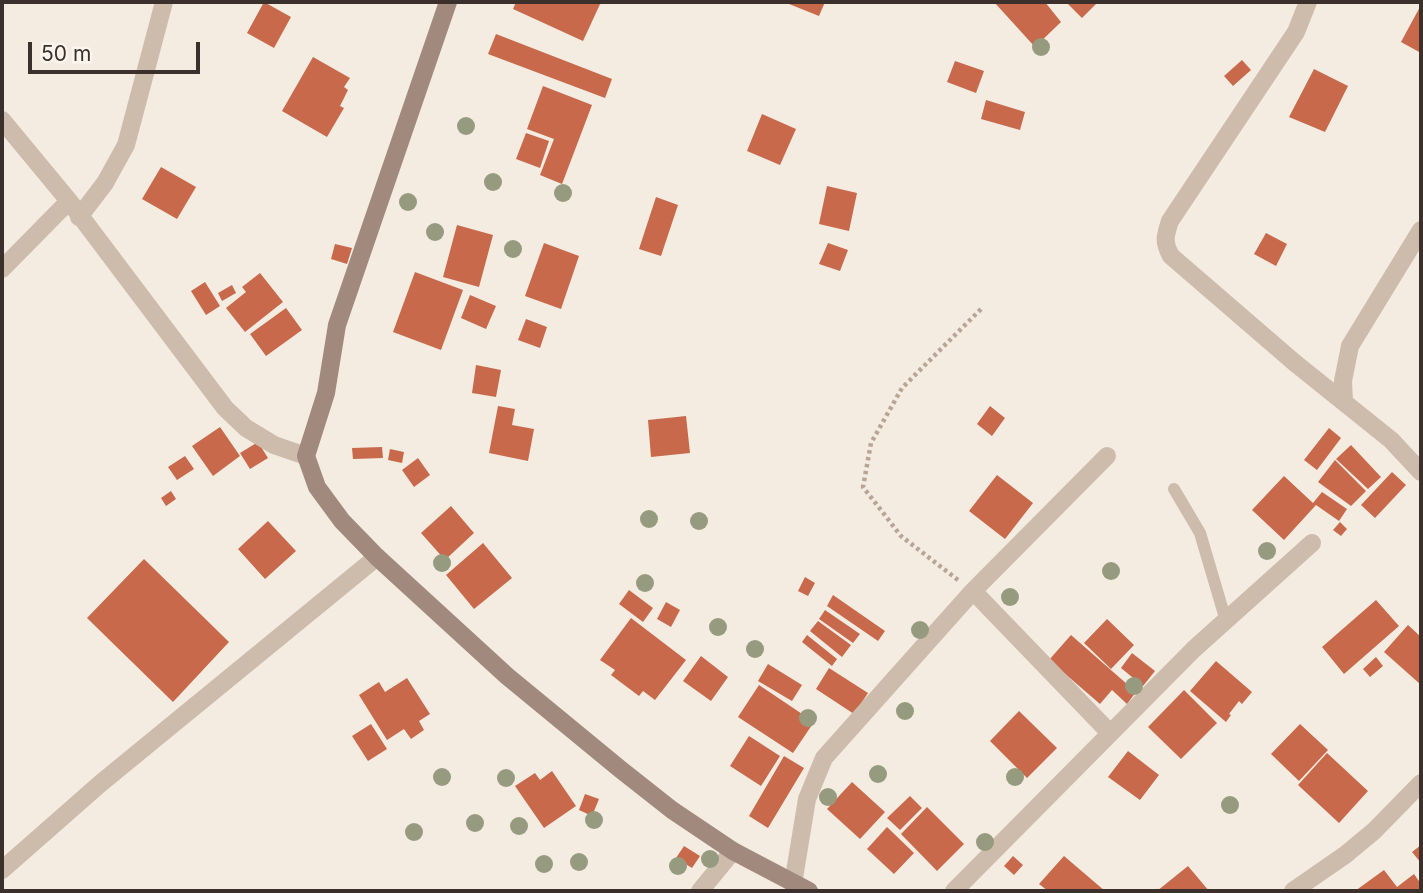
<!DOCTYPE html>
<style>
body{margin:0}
#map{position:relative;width:1423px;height:893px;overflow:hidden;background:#f4ebe1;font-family:Inter,sans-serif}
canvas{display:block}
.frame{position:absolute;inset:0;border:4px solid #3b302b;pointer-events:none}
.scale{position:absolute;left:28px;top:42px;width:172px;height:32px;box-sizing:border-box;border:4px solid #3b302b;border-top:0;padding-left:9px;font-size:21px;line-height:24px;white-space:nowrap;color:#3b302b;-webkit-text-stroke:5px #fbf5ee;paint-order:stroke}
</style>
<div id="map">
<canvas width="1423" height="893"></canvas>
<div class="frame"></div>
<div class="scale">50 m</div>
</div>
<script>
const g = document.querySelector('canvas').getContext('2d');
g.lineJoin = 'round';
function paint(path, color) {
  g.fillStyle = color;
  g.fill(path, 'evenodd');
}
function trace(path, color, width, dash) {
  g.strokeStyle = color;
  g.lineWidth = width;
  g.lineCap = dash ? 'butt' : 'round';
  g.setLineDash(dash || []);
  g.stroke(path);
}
const building = new Path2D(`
 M264 2 291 17 274 48 247 33Z
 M516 2H601L583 41 513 9Z
 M784 2H825L819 16Z
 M994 2H1045L1061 22 1035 47Z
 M1070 2H1098L1082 18 1068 4Z
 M1421 5V53L1401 42Z
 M496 34 612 79 605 98 488 54Z
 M313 57 350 78 344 87 348 90 340 106 344 108 327 137 282 111Z
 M1242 60 1251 70 1233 86 1224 76Z
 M955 61 984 71 976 93 947 82Z
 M1314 69 1348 86 1325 132 1289 117Z
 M543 86 592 105 562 184 540 175 554 139 527 129Z
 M986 100 1025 112 1020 130 981 119Z
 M762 114 796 129 780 165 747 151Z
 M526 133 549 141 540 168 516 159Z
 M161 167 196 187 177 219 142 199Z
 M827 186 857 193 849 231 819 224Z
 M656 197 678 205 661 256 639 249Z
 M457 225 493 235 479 287 443 277Z
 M1266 233 1287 244 1276 266 1254 254Z
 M544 243 579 256 561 309 525 296Z
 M828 243 848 250 840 271 819 264Z
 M335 244 352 248 347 264 331 259Z
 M415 272 463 290 441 350 393 332Z
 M260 273 283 302 245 332 226 308 246 292 242 287Z
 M205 282 220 306 206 315 191 291Z
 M232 285 236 293 222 301 218 293Z
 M470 295 496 306 486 329 461 318Z
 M286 308 302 330 266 356 250 334Z
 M526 319 547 327 540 348 518 340Z
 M476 365 501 370 496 397 472 393Z
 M498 406 515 409 512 425 534 429 528 461 489 453Z
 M990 406 1005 418 992 436 977 424Z
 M686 416 690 453 651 457 648 420Z
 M220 427 240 456 213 476 192 446Z
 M1329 428 1341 438 1317 470 1304 460Z
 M258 442 268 458 250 469 240 453Z
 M1351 445 1381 477 1368 489 1336 459Z
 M382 447 383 458 353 459 352 448Z
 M390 449 404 452 402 463 388 460Z
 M185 456 194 469 177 480 168 467Z
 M418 458 430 475 414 487 402 470Z
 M1335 460 1366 491 1351 506 1318 482Z
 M1392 472 1406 485 1375 518 1361 505Z
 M997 475 1033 503 1005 539 969 511Z
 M1284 476 1313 503 1322 492 1347 509 1339 521 1316 505 1284 540 1252 510Z
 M171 491 176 499 166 506 161 498Z
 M451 506 474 533 445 560 421 533Z
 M268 521 296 551 265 579 238 549Z
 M1340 522 1347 529 1341 536 1333 530Z
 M483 543 512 578 474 609 446 575Z
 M144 559 229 642 173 702 87 618Z
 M805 577 815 583 808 596 798 591Z
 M629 590 653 608 643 622 619 604Z
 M833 595 885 631 878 641 827 606Z
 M1376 600 1399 626 1344 674 1322 647Z
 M666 602 680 610 671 627 657 619Z
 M825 610 860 634 853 643 819 619Z
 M631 618 686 660 655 700 643 691 639 696 611 675 615 670 600 660Z
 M1107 619 1134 645 1111 669 1084 643Z
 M818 621 851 645 842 657 810 631Z
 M1408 625 1421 637V682L1420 684 1384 652Z
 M807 635 837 659 832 666 802 642Z
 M1071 635 1136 692 1127 704 1112 690 1100 704 1049 660Z
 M1132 653 1155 671 1143 686 1121 668Z
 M701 656 728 677 711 701 683 681Z
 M1376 657 1383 666 1370 677 1363 669Z
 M1216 661 1252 692 1242 704 1239 701 1229 714 1231 715 1226 722 1190 691Z
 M768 664 802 685 792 701 758 681Z
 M829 668 868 693 854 714 816 689Z
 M407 678 430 714 419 721 424 730 411 739 404 729 387 740 359 695 379 682 385 692Z
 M759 685 814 722 793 753 738 717Z
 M1184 690 1217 723 1181 759 1148 727Z
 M1019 711 1057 748 1027 778 990 741Z
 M371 724 387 749 368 761 352 736Z
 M1300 724 1328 750 1299 781 1271 754Z
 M749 736 780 756 761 786 730 766Z
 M1128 751 1159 775 1140 800 1108 777Z
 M1327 753 1368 791 1339 823 1298 785Z
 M784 756 804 768 768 828 749 816Z
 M552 771 576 806 544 828 515 786 535 773 540 780Z
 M852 782 885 812 860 839 827 809Z
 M585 794 599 799 592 816 579 810Z
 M910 796 922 808 900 830 887 818Z
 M927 807 964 844 937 871 901 834Z
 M887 827 914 853 894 874 867 849Z
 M1421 845V863L1412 852Z
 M684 846 700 856 692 868 676 858Z
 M1013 856 1023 865 1014 875 1004 866Z
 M1064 856 1105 891H1048L1039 884Z
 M1188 866 1209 891H1157Z
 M1384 870 1397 887 1414 874 1421 884V891H1355Z`);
const path = new Path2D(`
 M958 580 901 536 863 487 871 443 902 388 983 307`);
const service = new Path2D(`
 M1174 489 1200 533 1226 621`);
const minor = new Path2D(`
 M1308 2 1296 32 1170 221C1165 236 1163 242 1171 256L1295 363 1391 440 1421 472
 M2 120 69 201 225 408 246 428 274 445 306 456
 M79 217 105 183 126 145 164 2
 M2 269 69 201
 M1344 402 1343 381 1350 346 1421 230
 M973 591 1110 733
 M2 870 101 783 377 557
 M793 884 807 799 824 758 973 591 1107 456
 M700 891 733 851
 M954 891 1194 649 1312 543
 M1293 891 1345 855 1374 831 1421 783`);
const secondary = new Path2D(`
 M448 2 337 325 326 393 306 456 317 487 342 521 377 557 507 676 620 769 672 810 733 851 809 891`);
const trees = [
 [1041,47],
 [466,126],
 [493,182],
 [563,193],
 [408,202],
 [435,232],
 [513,249],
 [649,519],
 [699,521],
 [1267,551],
 [442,563],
 [1111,571],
 [645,583],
 [1010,597],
 [718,627],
 [920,630],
 [755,649],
 [1134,686],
 [905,711],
 [808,718],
 [878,774],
 [442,777],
 [1015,777],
 [506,778],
 [828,797],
 [1230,805],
 [594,820],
 [475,823],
 [519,826],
 [414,832],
 [985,842],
 [710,859],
 [579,862],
 [544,864],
 [678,866]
];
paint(building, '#c8694b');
trace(path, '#b9a596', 4.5, [3.5, 3.5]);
trace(service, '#cdbbac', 12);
trace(minor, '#cdbbac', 18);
trace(secondary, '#a18a7d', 18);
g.fillStyle = '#969b7f';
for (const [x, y] of trees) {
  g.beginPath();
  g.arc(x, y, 9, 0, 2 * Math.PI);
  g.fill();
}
</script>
